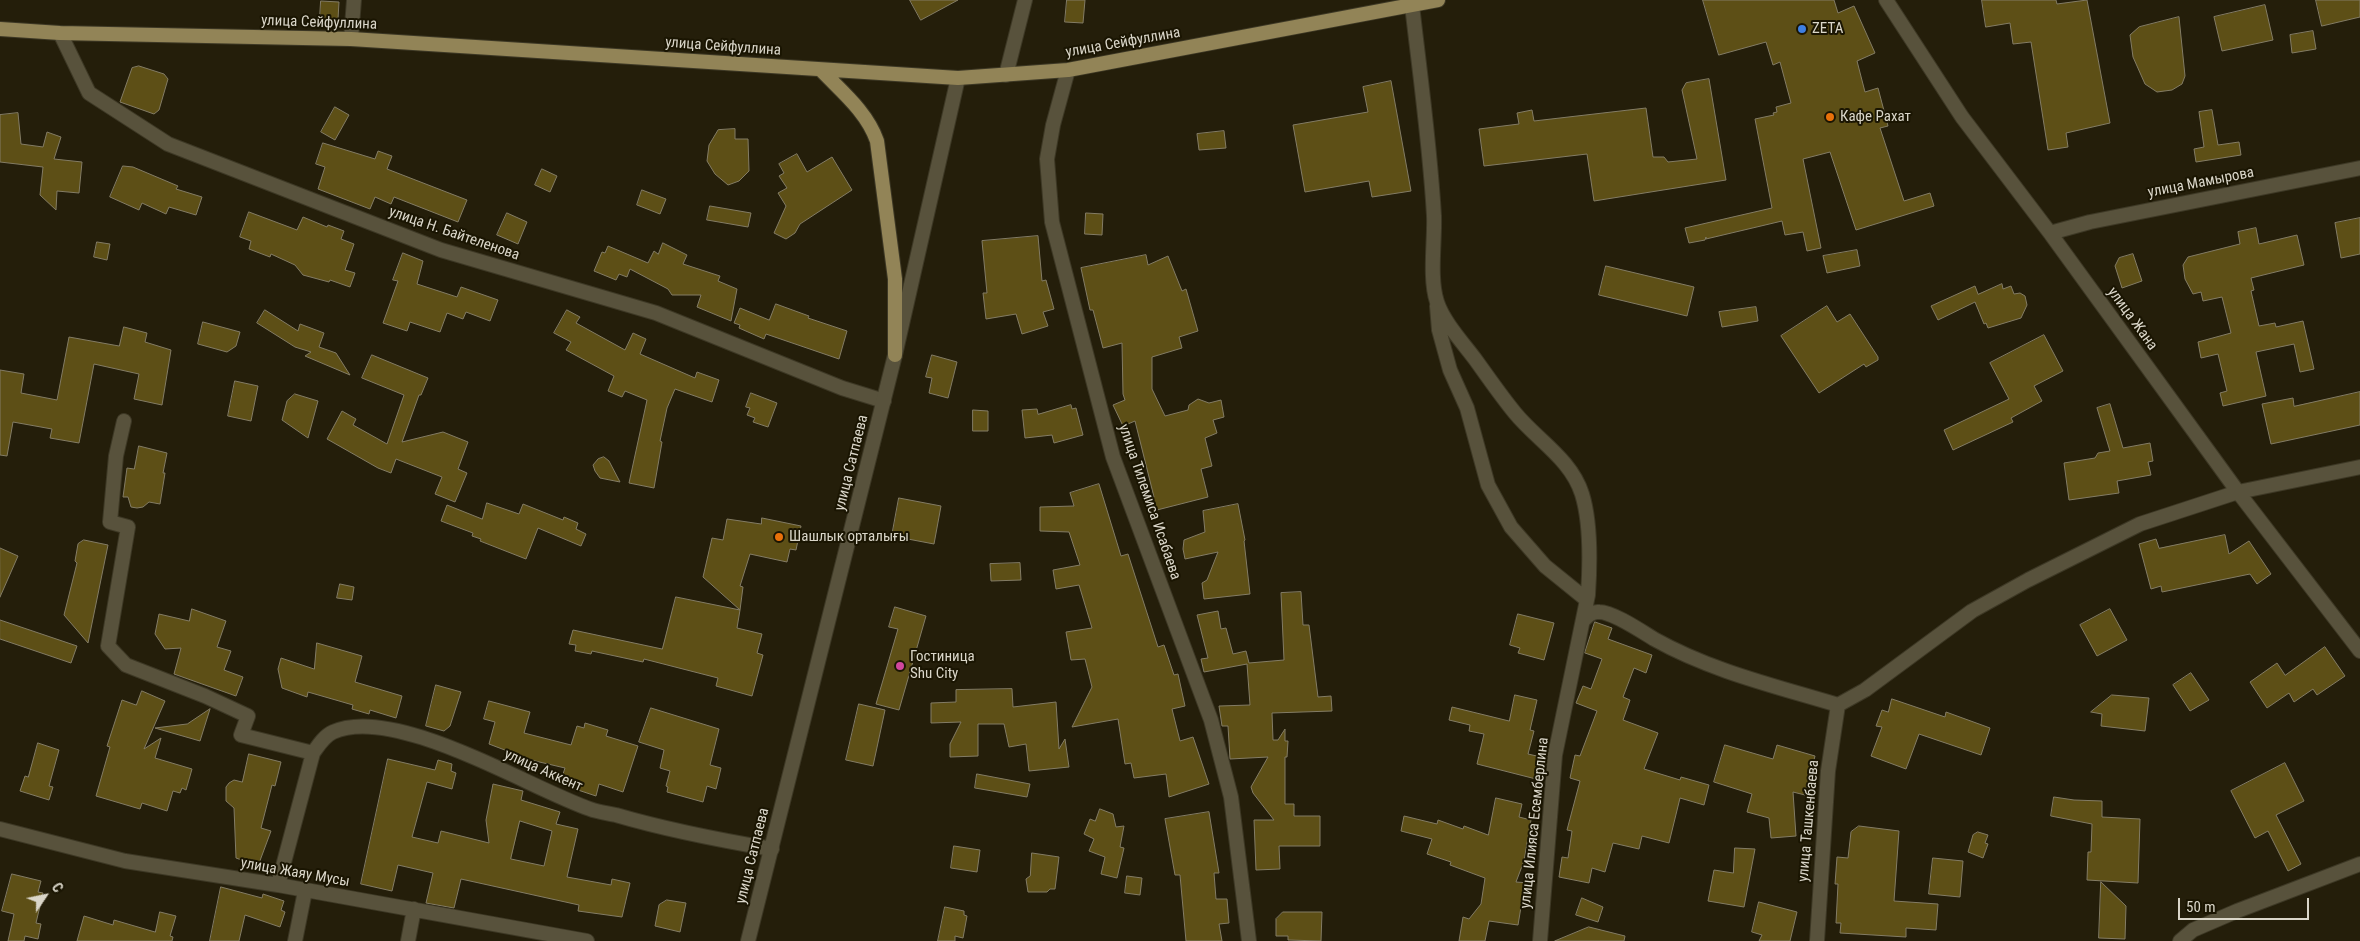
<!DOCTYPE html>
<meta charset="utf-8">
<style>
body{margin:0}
#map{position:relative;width:2360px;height:941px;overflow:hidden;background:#241e0a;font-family:"Roboto Condensed",sans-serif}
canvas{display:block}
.north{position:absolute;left:20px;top:871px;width:50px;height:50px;-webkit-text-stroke:4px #1a1502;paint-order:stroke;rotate:56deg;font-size:14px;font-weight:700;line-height:20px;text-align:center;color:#dad6c9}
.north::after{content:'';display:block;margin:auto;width:18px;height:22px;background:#dad6c9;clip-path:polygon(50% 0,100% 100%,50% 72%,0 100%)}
.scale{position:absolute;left:2178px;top:898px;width:131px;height:22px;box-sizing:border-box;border:2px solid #dad6c9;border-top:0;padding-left:6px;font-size:15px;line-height:18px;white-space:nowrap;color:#dad6c9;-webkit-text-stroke:4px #1a1502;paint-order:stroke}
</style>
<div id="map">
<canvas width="2360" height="941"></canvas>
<div class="north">С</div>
<div class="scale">50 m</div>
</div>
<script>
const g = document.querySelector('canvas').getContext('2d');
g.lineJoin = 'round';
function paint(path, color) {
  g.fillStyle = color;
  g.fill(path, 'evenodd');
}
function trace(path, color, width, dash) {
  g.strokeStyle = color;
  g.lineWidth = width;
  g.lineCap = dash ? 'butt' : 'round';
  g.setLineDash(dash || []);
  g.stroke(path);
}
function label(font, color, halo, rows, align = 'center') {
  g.font = font + ' "Roboto Condensed",sans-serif';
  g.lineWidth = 4;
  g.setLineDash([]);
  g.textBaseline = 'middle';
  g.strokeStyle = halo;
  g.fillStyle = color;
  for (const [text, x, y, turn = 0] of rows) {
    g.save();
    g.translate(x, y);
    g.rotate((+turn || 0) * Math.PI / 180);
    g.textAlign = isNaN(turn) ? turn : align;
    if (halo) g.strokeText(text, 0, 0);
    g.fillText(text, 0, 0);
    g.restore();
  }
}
const building = new Path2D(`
 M910 0H958L921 20Z
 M1067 0H1085L1083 23 1065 22Z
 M1703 0H1834L1838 13 1854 6 1875 53 1857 61 1865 92 1878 88 1888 126 1880 128 1904 201 1930 193 1934 206 1856 230 1830 152 1803 159 1821 248 1807 251 1803 232 1785 235 1782 221 1706 239V237L1705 240 1689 243 1685 228 1772 208 1755 119 1774 115 1773 113 1777 112 1776 107 1791 103 1780 62 1773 65 1766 42 1719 55Z
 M1982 0H2056L2057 4 2087 0 2110 123 2066 133 2068 147 2048 150 2031 42 2013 44 2010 23 1986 27Z
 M2316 0H2360V17L2322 26Z
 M321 1 339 2 338 19 320 18Z
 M2265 5 2273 40 2222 51 2214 17Z
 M2179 17 2185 76 2182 84 2172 90 2157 92 2145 84 2133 57 2130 35 2139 27Z
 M2313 31 2316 49 2292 53 2290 35Z
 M139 66 164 74 168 79 159 110 154 114 120 102 132 68Z
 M1709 79 1726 180 1594 201 1587 154 1484 166 1479 129 1519 124 1517 113 1532 110 1534 121 1646 108 1653 157H1664L1668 162 1697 159 1682 90 1686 83Z
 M1391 81 1411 191 1372 197 1369 181 1305 192 1293 125 1368 112 1363 87Z
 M335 107 349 115 335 140 321 132Z
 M2212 110 2218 145 2239 142 2241 155 2196 162 2194 149 2204 147 2199 112Z
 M18 113 21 144 43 147 47 132 61 137 54 159 82 162 79 193 57 191 56 210 40 195 43 167 0 162V115Z
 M735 129V139H748L749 171 739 181 728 185 715 174 707 161 709 145 718 130Z
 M1224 131 1226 148 1199 150 1197 134Z
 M323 143 375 159 378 151 392 156 387 169 467 200 458 222 394 197 391 204 375 197 370 209 318 189 325 167 316 164Z
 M797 154 807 172 832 157 852 190 800 224 795 233 786 239 774 233 786 206 778 193 787 188 779 176 784 173 779 164Z
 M123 166 133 167 178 186 176 189 202 197 196 215 169 207 166 214 142 203 139 210 110 197Z
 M542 169 557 176 550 192 535 185Z
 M642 190 666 199 660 214 637 205Z
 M710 206 751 213 748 227 707 220Z
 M249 212 297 230 303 217 327 227 328 225 344 231 341 239 354 244 345 270 355 273 350 287 330 280 329 282 303 275 295 265 271 254 270 257 249 249 251 241 240 237Z
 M507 213 527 222 518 244 497 235Z
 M1086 213 1103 214 1102 235 1085 234Z
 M2360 218V254L2341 258 2335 223Z
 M2256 228 2259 244 2297 235 2304 265 2251 278 2254 290 2251 291 2259 326 2275 323 2276 327 2303 321 2314 369 2300 372 2294 344 2256 352 2266 396 2223 406 2220 393 2227 391 2218 354 2201 358 2198 342 2231 333 2222 297 2203 301 2201 292 2193 294 2185 279 2183 265 2188 257 2240 244 2238 232Z
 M1038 236 1042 281 1046 280 1054 309 1043 312 1048 326 1022 334 1016 314 986 319 983 293H987L982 241Z
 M97 242 110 244 107 260 94 257Z
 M663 243 687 255 683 264 720 276 718 281 737 289 731 321 697 307 701 295H672L668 289 630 269 627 277 619 274 616 280 594 271 602 252 605 253 608 246 648 263 654 251 658 254Z
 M1857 250 1860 266 1827 273 1823 256Z
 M403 253 423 261 417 284 457 297 461 287 498 300 490 321 466 312 463 319 447 313 440 332 410 322 407 331 383 323 398 281 393 280Z
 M2133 254 2142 281 2122 288 2115 266 2119 258Z
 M1146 255 1148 265 1168 256 1182 291 1186 289 1198 331 1179 337 1182 348 1152 357V389L1165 416 1188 410 1189 405 1198 399 1209 403 1221 400 1224 417 1213 420 1217 433 1205 438 1212 466 1201 469 1208 497 1153 511 1150 498 1154 497 1135 421 1123 426 1113 405 1125 400 1123 394 1122 343 1103 348 1093 310H1090L1081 268Z
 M1606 266 1694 287 1687 316 1599 295Z
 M2002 284 2003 289 2011 286 2014 294 2020 293 2025 296 2027 305 2021 318 1988 328 1986 323 1984 324 1975 302 1938 320 1931 306 1975 286 1978 294Z
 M776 304 809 316 808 318 847 331 839 359 766 334 764 339 739 328 740 325 734 323 740 308 769 320Z
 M1827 306 1837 322 1850 314 1878 357V360L1866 367 1864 364 1819 393 1781 336Z
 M1756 307 1758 321 1722 327 1719 312Z
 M265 310 298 331 300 324 324 333 319 347 336 353 350 375 305 356 311 352 295 347 257 323Z
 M567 310 580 317 576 323 625 350 633 333 646 339 640 354 695 378 697 372 719 380 712 402 675 389 667 408 660 441 662 442 654 488 629 483 647 400 625 391 622 397 608 391 614 376 566 350 571 342 554 333Z
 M203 322 240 332 236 346 227 352 198 344Z
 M124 327 147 333 145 342 171 350 162 405 134 399 139 374 94 364 79 443 50 438 52 429 13 422 7 456 0 455V370L24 374 21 393 57 400 69 337 119 346Z
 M2044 335 2063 371 2034 386 2042 401 2011 418 2013 422 1953 450 1944 430 2009 399 1990 363Z
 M372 355 428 378 421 395H419L402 442 443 432 468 442 458 469 467 473 455 502 435 494 442 477 396 459 391 473 378 468 327 439 342 411 356 419 353 425 387 444 404 395 362 378Z
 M932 355 957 362 948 398 929 393 932 378 926 377Z
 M235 381 258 386 251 421 228 416Z
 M2360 392V425L2271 444 2262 404 2293 398 2294 406Z
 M751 393 777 403 768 427 753 422 755 418 747 415 750 408 746 407Z
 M295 394 318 401 308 438 282 420 287 401Z
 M2110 404 2123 448 2150 443 2153 461 2148 462 2151 475 2117 481 2119 493 2069 500 2064 463 2095 458 2098 453 2110 451 2097 408Z
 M1071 405 1072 409 1076 408 1083 435 1054 443 1052 435 1025 438 1022 410 1037 409 1038 414Z
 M973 410 988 411V431H973Z
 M139 446 167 453 163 473H165L160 504 149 502 143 507 137 508 131 507 128 497H123L127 468 134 469Z
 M604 457 609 461 620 482 600 478 595 471 593 465 598 459Z
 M1099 484 1121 556 1128 554 1158 647 1164 645 1174 675 1178 674 1185 706 1172 709 1180 741 1193 737 1209 784 1169 797 1166 774 1134 778 1131 763 1125 764 1118 719 1072 727 1092 687 1085 659 1071 660 1066 632 1092 628 1079 585 1056 589 1053 570 1080 565 1069 532 1040 531V507L1074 506 1070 493Z
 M899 498 941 506 934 544 892 536Z
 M487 503 519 514 523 504 563 520 564 517 578 523 576 529 586 534 581 546 538 528 526 559 480 541 481 539 472 536 473 533 441 521 447 505 482 519Z
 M1238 504 1245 540 1244 541 1250 594 1204 599 1202 583 1207 580 1218 552 1185 559 1183 549 1184 540 1205 532 1203 511Z
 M762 518 801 526 796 550 790 549 787 562 750 554 740 586 743 587 740 610 703 577 712 538 723 540 727 519 761 524Z
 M2225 535 2229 554 2249 541 2271 574 2257 584 2250 574 2162 592 2161 586 2151 589 2139 544 2156 539 2159 548Z
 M84 540 108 545 88 643 64 615 77 563 75 561 78 544Z
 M0 548 18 556 0 597Z
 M1020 563 1021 580 991 581 990 564Z
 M340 584 354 587 352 600 337 598Z
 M1301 592 1303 625H1309L1318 697 1331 696 1332 711 1272 713 1273 740H1278L1285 729V741H1288L1287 757H1285V804H1294V816H1320V846H1279L1280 869 1256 870 1254 820H1274L1253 793 1251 787 1268 757 1230 759 1228 726H1222L1219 706 1250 705 1247 664 1204 672 1201 659 1208 658 1197 615 1218 611 1221 629 1226 628 1233 654 1246 651 1249 663 1284 660 1281 593Z
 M676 597 740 610 737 628 762 634 757 653 763 655 752 696 716 686 718 678 644 659 643 662 592 651 591 654 575 651 576 645 569 644 573 630 662 649Z
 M895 607 926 616 899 710 876 704 898 629 889 627Z
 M192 609 226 621 217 647 231 651 224 670 243 677 236 696 174 674 181 648 165 649 155 634 159 614 189 621Z
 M2110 609 2127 640 2097 656 2080 625Z
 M1518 614 1554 623 1544 660 1518 653 1520 648 1510 645Z
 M0 620 77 646 71 663 0 639Z
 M1595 622 1612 628 1608 639 1652 655 1646 673 1634 668 1623 697 1630 700 1623 720 1658 733 1644 769 1680 780 1681 777 1709 785 1704 805 1680 798 1669 843 1642 836 1639 849 1613 843 1605 872 1592 868 1589 883 1559 877 1562 857 1568 858 1572 831 1567 830 1580 781 1570 778 1575 755 1580 756 1597 711 1576 703 1583 686 1591 689 1602 659 1585 653Z
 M317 643 362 656 355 682 402 696 396 718 370 710 369 714 352 709 353 705 308 692 307 697 282 688 278 669 281 658 314 669Z
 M2325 647 2345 676 2317 695 2313 689 2294 702 2289 693 2267 708 2250 682 2277 663 2285 675Z
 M2191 673 2209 700 2190 711 2173 685Z
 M436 685 461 692 450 726 444 731 426 726Z
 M1012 689 1013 707 1056 702 1059 749 1065 739 1069 767 1029 771 1026 744 1009 747 1004 724H978V756L950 757V744L961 722 931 723V703L956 702V690Z
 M142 691 165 701 144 749 161 738 155 758 192 769 186 790 182 788 180 793 173 791 167 811 142 803 140 809 96 796 110 747 107 746 122 700 136 705Z
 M1515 695 1537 700 1530 730 1534 731 1528 754 1541 757 1536 779 1477 764 1484 734 1469 731 1470 725 1449 720 1452 707 1509 721Z
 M2112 695 2149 698 2145 731 2101 726 2102 714 2091 712Z
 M1892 699 1945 717 1946 712 1990 728 1981 755 1919 734 1906 769 1871 756 1882 727 1876 726 1882 710 1888 712Z
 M489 701 530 712 524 733 571 745 577 726 584 728 585 723 608 730 606 736 638 746 623 792 599 784 596 796 566 786 568 779 562 777 565 768 531 760 489 744 495 722 484 719Z
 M859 704 885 710 873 766 846 760Z
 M651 708 719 729 710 765 721 768 716 789 707 786 703 802 667 792 668 787 666 786 670 771 660 768 664 750 639 742Z
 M210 709 200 741 155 728 187 724Z
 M38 743 59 750 49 786 53 787 49 800 20 791 25 776 28 777Z
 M1725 745 1773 759 1777 745 1815 756 1805 795 1793 792 1796 836 1771 838 1769 818 1747 812 1752 794 1714 782Z
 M249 754 281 762 275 786 272 785 261 828 271 831 258 866 236 858 234 808 226 801V787L229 783 234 780 242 782Z
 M388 759 435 770 438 760 452 764 451 771 456 773 452 789 427 782 412 837 438 843 441 831 489 843 486 820 493 784 523 791 521 800 560 812 556 824 578 829 567 877 611 885 612 879 630 883 622 917 578 911 579 905 461 879 454 908 426 903 433 873 398 865 392 891 361 884ZM520 821 552 831 544 866 511 859Z
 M2285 763 2304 801 2276 815 2301 864 2288 871 2268 831 2255 838 2231 791Z
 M977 774 1030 784 1027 797 975 788Z
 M2054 797 2074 800 2102 801V817L2140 819 2138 883 2087 880 2088 852H2091L2092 824 2051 816Z
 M1496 798 1522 804 1519 817 1531 820 1524 861 1516 882 1529 883 1523 895 1518 925 1489 921 1485 941H1459L1463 917 1469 919 1481 904 1485 878 1450 865 1451 862 1427 854 1432 839 1401 831 1404 816 1437 824 1438 820 1463 829 1464 826 1488 835Z
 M1100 809 1113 814 1116 827 1124 826 1120 847 1124 848 1117 878 1101 874 1105 857 1089 851 1094 839 1084 834 1090 819 1095 821Z
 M1209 812 1219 873H1214L1216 899H1227L1229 923 1219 924 1222 941H1186L1180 875H1175L1165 819Z
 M1859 826 1899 831 1894 901 1938 904 1936 930 1906 928V937L1840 933 1841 923H1836L1838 884H1835L1837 857 1848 858 1851 832Z
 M1978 832 1988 835 1985 843 1988 844 1983 858 1968 852 1973 835Z
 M954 846 980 850 977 872 951 868Z
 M1735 848 1755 849 1744 907 1708 901 1714 870 1733 873Z
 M1032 853 1059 857 1055 889H1050L1047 892H1028L1026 879 1030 876Z
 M1933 858 1963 861 1960 897 1929 894Z
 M12 874 41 881 38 892 43 893 36 923 41 924 38 939 25 936 24 941H8L14 914 2 911Z
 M1127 876 1142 878 1140 895 1125 893Z
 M2101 882 2126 906 2125 939 2099 938Z
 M221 887 262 898 263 894 284 901 281 910 285 912 280 927 245 915 239 941H210Z
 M1582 898 1603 907 1598 922 1576 915Z
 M667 900 686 903 680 932 655 926 659 905Z
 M1759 902 1797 912 1790 941H1759L1762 935 1752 932Z
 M945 907 964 911V915L967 916 963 938 955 936V941H938Z
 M160 912 176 916 170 936 173 937 172 941H77L84 916 113 925 114 920 155 932Z
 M1283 912H1322L1321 941 1288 940V936H1276V919Z
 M1589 927 1625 936 1624 941H1555Z`);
const minor = new Path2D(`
 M1886 0 1962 117 2050 233 2238 492 2360 651
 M1412 5C1420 75 1430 145 1434 216 1435 241 1429 278 1437 302 1443 321 1463 343 1475 359 1488 377 1501 396 1515 413 1537 440 1571 459 1582 494 1591 523 1590 565 1588 595L1555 755 1540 941
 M60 33 89 93 168 144 441 250 656 313 842 388 884 401
 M351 39 354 0
 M1068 70 1053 125 1047 159 1052 222 1113 457 1211 720 1231 797 1249 941
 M1006 75 1025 0
 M2050 233 2090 222 2360 168
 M1437 306 1439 330 1450 370 1467 408 1488 485 1511 527 1545 566 1587 600
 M124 421 116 456 110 522 128 527 108 646 126 665 205 696 248 716 241 735 313 753
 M1583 621C1587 616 1592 611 1599 612 1613 612 1641 631 1654 639 1711 671 1775 686 1838 705L1865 690 1972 611 2028 580 2140 524 2238 492 2360 467
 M0 829 125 861 278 885 587 941
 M278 885 313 753C318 746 324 736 333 732 394 704 529 788 590 809 598 812 607 813 616 815 667 830 719 840 772 849
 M295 941 305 891
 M408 941 414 909
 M1817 941 1828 771 1838 705
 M2180 941 2193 930 2237 911 2360 864`);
const tertiary = new Path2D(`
 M748 941 895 355 958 78`);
const primary = new Path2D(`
 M0 29 60 33 351 39 958 78 1068 70 1438 0
 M821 70C842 92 867 112 877 141L895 279V355`);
const markers = [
 [1802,29,5,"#3f7fe0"],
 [1830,117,5,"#e8710a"],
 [779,537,5,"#e8710a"],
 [900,666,5,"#d1479c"]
];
const streetNames = [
 ["улица Сейфуллина",319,23,2],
 ["улица Сейфуллина",1123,43,-10],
 ["улица Сейфуллина",723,47,4],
 ["улица Мамырова",2201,183,-11],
 ["улица Н. Байтеленова",454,234,19],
 ["улица Жана",2132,319,54],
 ["улица Сатпаева",852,463,-76],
 ["улица Тилемиса Исабаева",1149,502,71],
 ["улица Аккент",543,771,24],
 ["улица Ташкенбаева",1809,821,-85],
 ["улица Илияса Есемберлина",1535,823,-84],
 ["улица Сатпаева",753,856,-76],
 ["улица Жаяу Мусы",295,873,10]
];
const poiNames = [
 ["ZETA",1812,29],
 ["Кафе Рахат",1840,117],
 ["Шашлык орталығы",789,537],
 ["Гостиница",910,657],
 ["Shu City",910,674]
];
paint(building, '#5d4f16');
trace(building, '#837c65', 1);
trace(minor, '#3d3825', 16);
trace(tertiary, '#3d3825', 16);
trace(primary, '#3d3825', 16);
trace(minor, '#58523c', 14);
trace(tertiary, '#58523c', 14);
trace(primary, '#928457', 14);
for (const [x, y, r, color] of markers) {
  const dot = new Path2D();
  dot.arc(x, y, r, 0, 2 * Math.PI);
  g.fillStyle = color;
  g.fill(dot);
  trace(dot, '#1a1502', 2);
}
label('15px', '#dad6c9', '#1a1502', streetNames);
label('15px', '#dad6c9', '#1a1502', poiNames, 'left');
</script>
